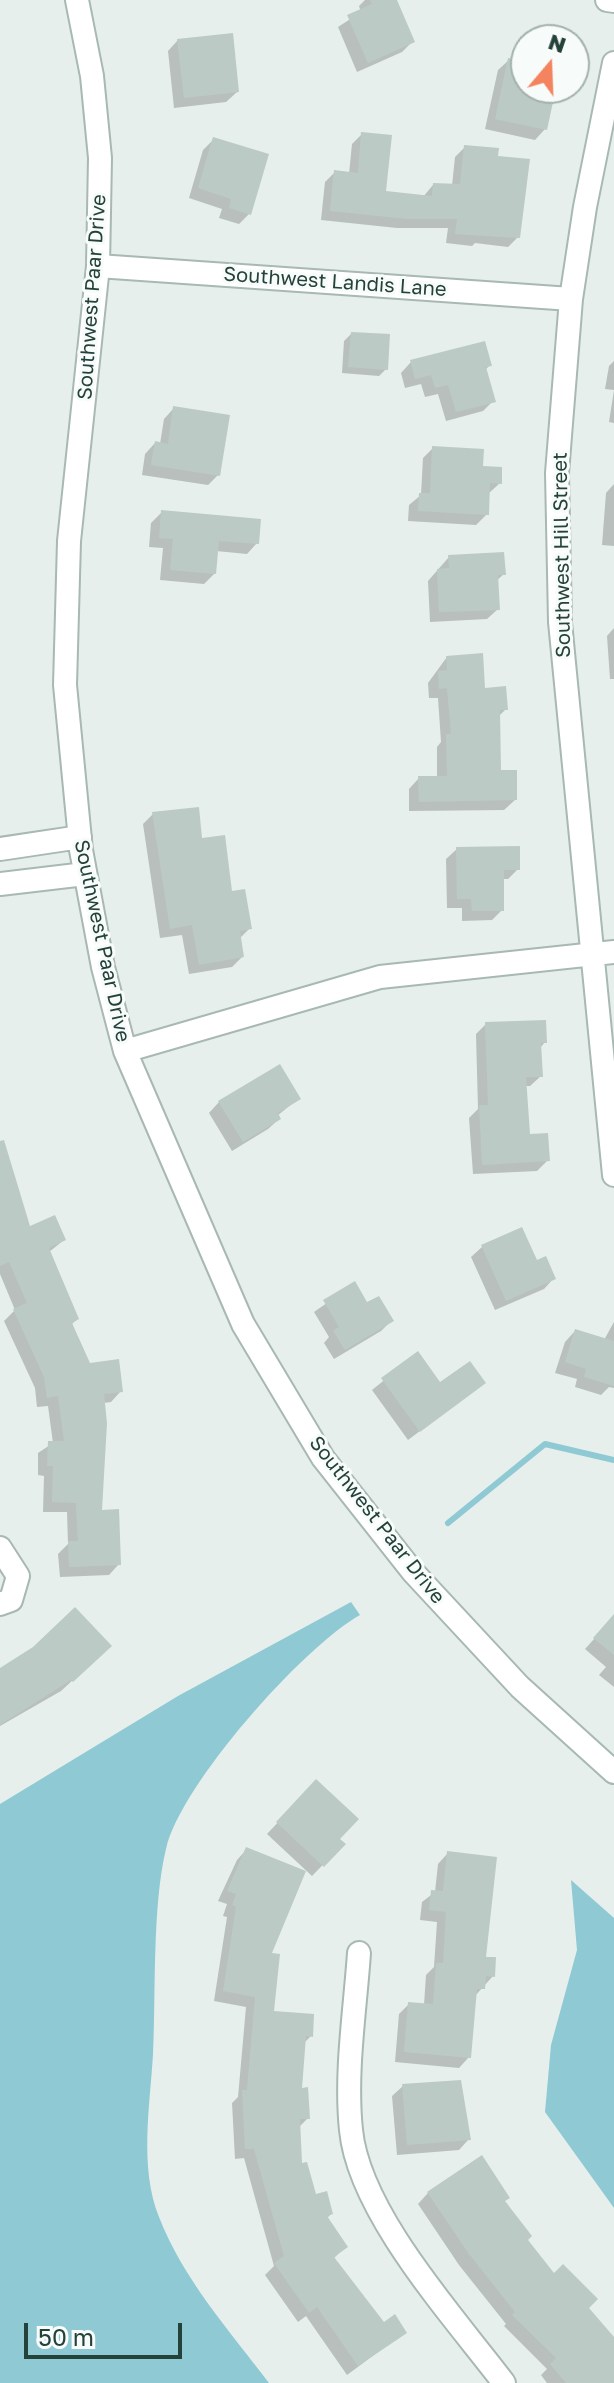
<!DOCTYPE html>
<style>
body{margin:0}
#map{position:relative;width:614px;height:2383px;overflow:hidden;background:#e6efeb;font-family:"Golos Text",sans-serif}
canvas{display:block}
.north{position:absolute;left:510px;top:24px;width:80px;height:80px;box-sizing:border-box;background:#f7fbf9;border:2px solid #a3b1ad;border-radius:50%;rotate:19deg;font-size:22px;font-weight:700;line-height:32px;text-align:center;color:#24423a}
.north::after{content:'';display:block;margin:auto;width:28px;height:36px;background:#f4845f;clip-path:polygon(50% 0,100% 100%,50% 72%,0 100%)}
.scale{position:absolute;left:24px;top:2323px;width:158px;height:36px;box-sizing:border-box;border:4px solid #24423a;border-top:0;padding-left:10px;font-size:24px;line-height:28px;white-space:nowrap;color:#24423a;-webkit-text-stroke:6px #f7fbf9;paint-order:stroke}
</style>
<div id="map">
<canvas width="614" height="2383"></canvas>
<div class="north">N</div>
<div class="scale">50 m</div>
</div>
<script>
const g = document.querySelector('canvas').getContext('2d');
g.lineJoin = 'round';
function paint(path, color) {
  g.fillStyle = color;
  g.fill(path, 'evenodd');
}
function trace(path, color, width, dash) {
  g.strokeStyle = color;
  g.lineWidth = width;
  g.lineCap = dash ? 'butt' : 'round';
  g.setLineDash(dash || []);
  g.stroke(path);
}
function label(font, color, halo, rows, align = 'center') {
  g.font = font + ' "Golos Text",sans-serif';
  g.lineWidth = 6;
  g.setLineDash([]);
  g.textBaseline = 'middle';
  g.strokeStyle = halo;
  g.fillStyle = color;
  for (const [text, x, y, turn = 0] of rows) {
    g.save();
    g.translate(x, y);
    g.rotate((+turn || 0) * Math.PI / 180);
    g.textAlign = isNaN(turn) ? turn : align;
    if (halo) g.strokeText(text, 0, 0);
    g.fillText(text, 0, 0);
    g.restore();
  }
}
const water = new Path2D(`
 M351 1602 360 1615C303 1647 181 1784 166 1849 152 1906 156 1994 153 2054 150 2106 139 2167 159 2217 183 2279 229 2330 269 2383H0V1804L178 1696Z
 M571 1880 614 1918V2208L545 2112 551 2045 577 1950Z`);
const shadow = new Path2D(`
 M365 0H394L413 41 402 52 357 72 338 27 361 12 359 6Z
 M178 40 237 92 226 102 174 108 168 51Z
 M526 41V88H554L545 129 535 140 485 129 498 70 509 60 515 61 517 50Z
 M362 134 384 193 423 197 433 185 452 186 455 157 465 147 518 237 508 247 475 243 472 246 446 243 448 228H397L321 220 325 182 335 172 349 174 352 144Z
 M214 139 249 214 239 224 219 218 222 209 189 198 203 150Z
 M351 334 386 369 379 376 342 373 344 341Z
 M614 361V423L609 422 614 390 605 389 609 366Z
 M411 362 490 365 485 370 493 401 483 411 446 421 438 394 425 397 421 384 405 388 401 373Z
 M174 408 218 475 208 485 142 475 145 454 155 443 160 444 164 419Z
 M433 448 481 467 500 483 489 493 487 514 476 525 408 521 409 505 421 495 423 458Z
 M614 484V546L602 545 606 493Z
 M162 512 257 543 247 554 216 551 214 574 204 584 160 580 163 548 149 547 151 523Z
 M449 557 504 574 496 581 498 609 487 619 430 622 428 581Z
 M614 628V679H610L607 636Z
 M447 657 506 709 498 717 499 772 515 800 504 810 409 811V789L419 778H437V747L441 742 438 698H429L428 683Z
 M153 814 200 840 250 928 239 939 242 957 232 967 189 974 182 935 160 938 143 824Z
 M457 849 518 869 508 879H502V910L492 920 462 921V908H447L446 859Z
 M486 1024 545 1042 540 1048 541 1076 530 1086H525L528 1137 548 1160 537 1171 473 1174 469 1118 478 1109 476 1034Z
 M299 1098 277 1116 279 1119 268 1129 232 1151 209 1113 219 1102Z
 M0 1163 29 1228 64 1240 49 1252 77 1319 71 1325 89 1365 121 1391 111 1402 103 1403 99 1512 119 1564 109 1575 60 1577 58 1554 68 1544 67 1512H43L44 1476 38 1475V1453L53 1443 48 1406 37 1407 35 1388 4 1321 15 1310 0 1274Z
 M482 1247 536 1262 554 1278 544 1289 495 1310 471 1257Z
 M354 1284 367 1305 391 1321 381 1331 334 1359 324 1343 329 1337 314 1312Z
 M614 1322V1388L609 1387 601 1395 575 1387 577 1379 555 1373 565 1342 575 1331 604 1340Z
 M417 1354 440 1385 484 1383 408 1440 372 1390Z
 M614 1617V1687L599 1675 606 1667 585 1649Z
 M99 1656 61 1691 0 1726V1670Z
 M316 1782 337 1839 343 1844 312 1876 267 1834Z
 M247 1849 269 1954 272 2013 311 2036 303 2044 299 2090 308 2118 299 2127 300 2166 315 2196 331 2214 326 2219 345 2247 333 2259 383 2325 405 2332 347 2375 306 2316 298 2322 265 2275 274 2266 244 2158 235 2159 232 2103 238 2097 246 2007 214 2001 227 1917 223 1916 227 1904 218 1901 237 1860Z
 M448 1853 493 1976 474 1997 469 2057 459 2068 395 2062 399 2014 409 2004 424 2005 426 1975 434 1967 437 1922 420 1920 422 1902 435 1892 438 1864Z
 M403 2086 469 2139 459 2150 397 2155 392 2096Z
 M428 2193 503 2202 526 2240 554 2276 586 2308 614 2349V2383H547L541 2375 547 2369 504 2326 506 2324 459 2265 418 2204Z`);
const stream = new Path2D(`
 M448 1523 545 1444 614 1460`);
const building = new Path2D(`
 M370 0H397L415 42 368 63 347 15 372 4Z
 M233 33 239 92 184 98 177 39Z
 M508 58 526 62V88H556L547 130 495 119Z
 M361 132 392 135 386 191 432 196 433 183 460 184 464 145 499 148 498 156 530 159 520 238 455 234 457 219H408L330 211 334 170 358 173Z
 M213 137 269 154 251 215 229 208 231 199 198 188Z
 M351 332 390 334 388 370 348 367Z
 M485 341 492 366 486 367 496 402 456 412 448 385 435 388 431 375 415 379 410 360Z
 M173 406 230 415 220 476 151 465 155 441 168 444Z
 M432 446 484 449 483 466 502 467V484L490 483 489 515 418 511 419 493H430Z
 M161 510 261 519 259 544 219 541 216 574 170 570 173 539 159 538Z
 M504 552 506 575H498L500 610 439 612 437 569 449 568 448 555Z
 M483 653 485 688 506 686 508 710H500L501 770H517V800L419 802 418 776H447L446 734H451L447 688 439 689 438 671 447 670 446 656Z
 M199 807 202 838 225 835 232 891 245 889 252 929 240 931 244 957 199 965 192 925 170 929 152 812Z
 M520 846V870H504V911H472L471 899H457L456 847Z
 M546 1020 547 1043H541L543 1077H526L530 1134 548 1133 550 1161 482 1165 479 1105H488L485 1022Z
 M280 1064 301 1099 278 1113 281 1119 243 1142 218 1101Z
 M4 1140 30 1226 55 1215 66 1240 49 1248 79 1319 72 1323 90 1363 119 1359 123 1392 104 1394 107 1423 102 1510 119 1509 121 1565 69 1567 68 1541H78L76 1503 52 1502 53 1466H47L48 1441H64L58 1396 47 1398 44 1377 13 1309 27 1303 9 1262 0 1266V1141Z
 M522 1227 537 1260 546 1256 556 1279 506 1301 481 1245Z
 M355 1281 367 1302 379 1296 394 1321 345 1350 333 1331 339 1327 323 1300Z
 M575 1329 614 1341V1386L584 1377 586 1369 565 1362Z
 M418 1351 440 1382 470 1361 486 1383 420 1432 381 1378Z
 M75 1607 112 1646 73 1682 71 1680 0 1725V1668L33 1647Z
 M614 1614V1655L593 1638Z
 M316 1779 359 1819 340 1839 346 1844 324 1867 276 1822Z
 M246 1847 306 1871 272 1953 280 1954 274 2011 314 2014 313 2037 306 2036 302 2088 308 2087 310 2119H300L302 2163 307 2162 316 2194 327 2191 333 2214 327 2216 348 2247 334 2257 384 2322 395 2314 407 2333 358 2366 317 2307 309 2313 274 2263 284 2256 254 2149H245L242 2090H247L255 1997 223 1991 236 1907 232 1905 236 1894 227 1891Z
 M447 1851 497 1857 486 1957H496L495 1977 486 1976 485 1989H477L471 2058 404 2052 408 2002 433 2004 436 1963H443L446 1912 429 1910 431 1890 443 1891Z
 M461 2080 471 2140 407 2145 402 2084Z
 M482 2155 510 2198 505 2201 532 2236 528 2240 554 2273 563 2264 598 2299 589 2308 614 2337V2383H566L550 2364 556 2358 512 2315 515 2312 469 2254 427 2192Z`);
const minor = new Path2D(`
 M77 0 92 76 100 158 98 266 69 541 65 685 81 850 103 967 125 1051 243 1324 323 1458 413 1572 520 1687 614 1772
 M607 0 614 1
 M614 63 585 207 571 299 557 473 560 622 614 1175
 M98 266 571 299
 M0 849 80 837
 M0 884 85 874
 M125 1051 380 977 614 952
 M0 1548 18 1576 11 1600 0 1604
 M359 1953C355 2011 345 2072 351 2130 359 2213 454 2317 504 2383`);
const streetNames = [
 ["Southwest Landis Lane",335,282,4],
 ["Southwest Paar Drive",92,297,-86],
 ["Southwest Hill Street",562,555,-91],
 ["Southwest Paar Drive",102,941,78],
 ["Southwest Paar Drive",377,1520,52]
];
paint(water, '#8ec9d4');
paint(shadow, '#0003');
trace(stream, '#8ec9d4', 6);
paint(building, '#bbcac4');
trace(minor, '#a8b8b2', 26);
trace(minor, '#fff', 22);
label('20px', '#24423a', '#f7fbf9', streetNames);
</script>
